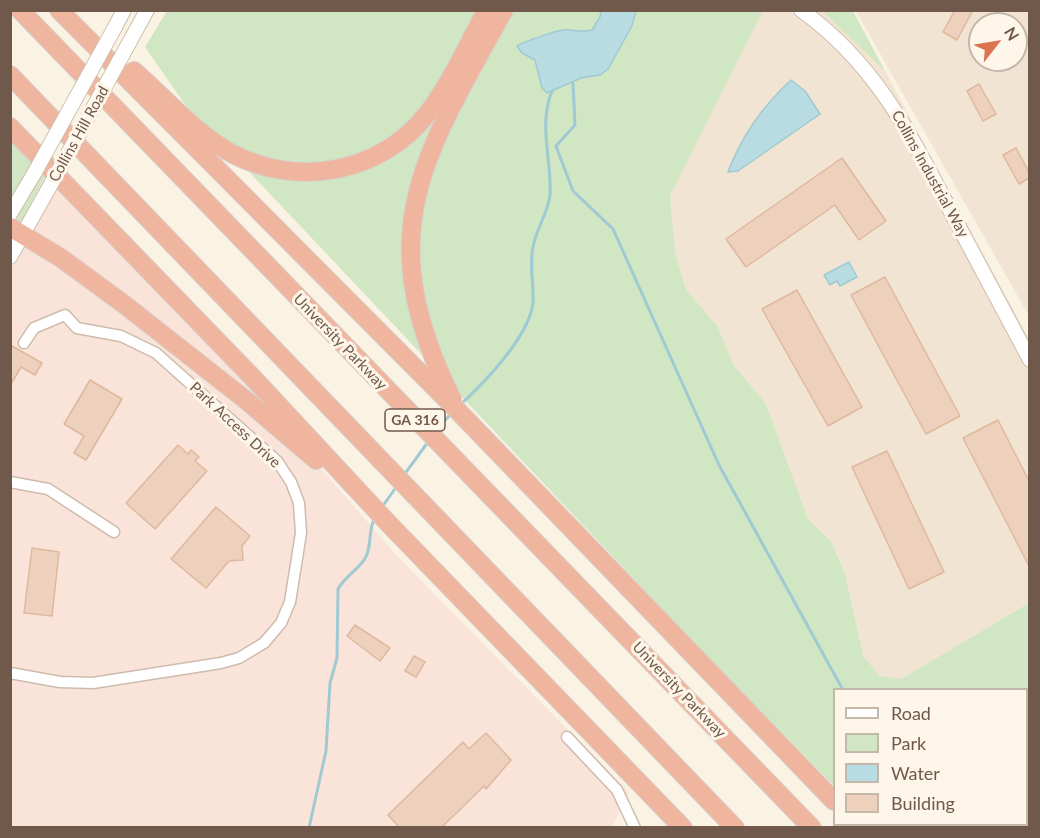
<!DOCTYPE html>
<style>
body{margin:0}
#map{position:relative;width:1040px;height:838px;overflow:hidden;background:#faf2e3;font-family:Lato,sans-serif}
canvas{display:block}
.frame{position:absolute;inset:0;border:12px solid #70594b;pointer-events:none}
.legend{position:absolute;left:833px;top:688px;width:195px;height:138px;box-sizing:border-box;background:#fdf6e9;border:2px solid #c5b7aa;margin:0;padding:8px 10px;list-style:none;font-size:18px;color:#70594b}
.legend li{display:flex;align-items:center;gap:12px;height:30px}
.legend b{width:30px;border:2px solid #c5b7aa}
.north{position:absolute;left:968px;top:12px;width:60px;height:60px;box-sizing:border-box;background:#fdf6e9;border:2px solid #c5b7aa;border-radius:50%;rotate:59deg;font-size:16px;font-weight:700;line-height:24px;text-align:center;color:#70594b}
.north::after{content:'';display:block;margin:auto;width:21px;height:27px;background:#db7351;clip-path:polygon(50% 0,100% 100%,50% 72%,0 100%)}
</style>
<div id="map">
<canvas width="1040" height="838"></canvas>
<div class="frame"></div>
<ul class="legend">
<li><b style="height:8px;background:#fff"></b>Road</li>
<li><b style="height:16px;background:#d1e6c3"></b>Park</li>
<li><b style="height:16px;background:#b9dbe2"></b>Water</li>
<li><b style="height:16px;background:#edd1bd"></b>Building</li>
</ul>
<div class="north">N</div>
</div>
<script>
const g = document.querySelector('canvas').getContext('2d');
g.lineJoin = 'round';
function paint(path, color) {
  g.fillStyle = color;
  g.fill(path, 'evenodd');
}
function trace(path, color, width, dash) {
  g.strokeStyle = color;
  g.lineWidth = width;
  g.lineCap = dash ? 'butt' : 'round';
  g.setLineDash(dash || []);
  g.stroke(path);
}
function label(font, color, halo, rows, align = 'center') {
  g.font = font + ' Lato,sans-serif';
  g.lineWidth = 6;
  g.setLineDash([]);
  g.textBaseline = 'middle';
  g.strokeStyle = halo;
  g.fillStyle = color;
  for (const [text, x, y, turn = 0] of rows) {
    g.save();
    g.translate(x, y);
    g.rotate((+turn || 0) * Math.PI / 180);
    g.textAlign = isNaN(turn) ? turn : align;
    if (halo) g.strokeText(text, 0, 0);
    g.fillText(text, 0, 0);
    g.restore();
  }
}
const residential = new Path2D(`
 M763 11H822L885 71 1029 339V603L901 679 879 677 863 655 845 574 831 541 808 519 766 404 733 364 718 327 686 291 674 253 670 196Z
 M856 11H1029V316ZM980 24H1016V60H980Z`);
const commercial = new Path2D(`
 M53 162 399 558 629 792 612 827 11 828V242Z`);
const green = new Path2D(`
 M167 11H763L670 196 675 253 686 290 718 327 733 364 766 404 808 519 831 541 845 574 863 655 879 676 901 679 1029 603V827H875L872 825 1026 824V690H834V786L722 672 184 103 145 47Z
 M822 11H853L885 71Z
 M11 136 51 165 11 242Z`);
const water = new Path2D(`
 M601 11H636L632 26 608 69 600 75 581 78 547 93 542 88 535 60 522 53 517 46C521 43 557 30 563 30 573 29 582 33 592 30L600 17Z
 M791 80 805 91 820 114 738 171 728 172C741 137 764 105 791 80Z
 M849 262 857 277 840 286 837 281 830 285 824 275Z`);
const stream = new Path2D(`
 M573 83 575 125 556 146 573 191 613 229 719 465 843 690
 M460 405C484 383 530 336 533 302 534 284 529 265 533 247 536 229 548 213 550 195 552 160 538 125 552 91
 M435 431 451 414
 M404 475 428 442
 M382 507 397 486
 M910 824 911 828
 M309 828 326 751 330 683 337 658 338 589C345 577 356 571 364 560 373 547 367 531 375 518`);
const building = new Path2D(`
 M955 10H973L957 40 943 32Z
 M979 84 996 114 983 121 967 91Z
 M1016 148 1029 172V178L1019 184 1003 155Z
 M842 158 886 221 859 240 835 205 746 267 726 239Z
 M885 277 960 416 926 434 851 295Z
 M797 290 862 407 828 426 762 309Z
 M10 345 42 363 35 375 21 367 10 386Z
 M90 380 122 399 86 460 74 453 84 436 64 424Z
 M998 420 1029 481V566L963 438Z
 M178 445 188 454 191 450 199 457 195 461 207 471 155 529 126 503Z
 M887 451 944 572 909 589 852 467Z
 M216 507 250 536 242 546 243 560 229 561 206 588 171 559Z
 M32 548 59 552 52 616 24 613Z
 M355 625 390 648 380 661 347 636Z
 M414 656 425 662 416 677 405 671Z
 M486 733 511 760 486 789 484 786 441 828H400L388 815 463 742 469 749Z`);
const street = new Path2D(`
 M10 482 48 489 114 532
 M10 673 60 682 93 683 221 663 239 658 264 643 281 623 290 602 301 533 299 503 291 482 277 461 156 353 121 336 77 328 65 315 34 328 24 343
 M567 737 617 790 635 828`);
const secondary = new Path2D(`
 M801 10C875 63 909 132 950 210 977 260 1003 310 1030 360
 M115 27 124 10
 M129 43 147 10
 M10 214 35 172
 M10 257 50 186`);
const highway = new Path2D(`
 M20 10 812 828
 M59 10 459 412 834 801
 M134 71C164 97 198 136 233 154 298 188 381 173 427 114 451 83 468 44 487 10
 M10 75 735 828
 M10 127 256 381 388 523 683 828
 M10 227 61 258 125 305 247 401 316 460
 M452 399C370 232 422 159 504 10
 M857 824 861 828`);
const secondaryBridge = new Path2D(`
 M35 172 115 27
 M50 186 129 43`);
const shields = [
 [415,420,60]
];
const shieldNames = [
 ["GA 316",415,420]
];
const streetNames = [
 ["Collins Hill Road",79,134,-61],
 ["Collins Industrial Way",930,174,61],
 ["University Parkway",340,342,46],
 ["Park Access Drive",235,425,43],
 ["University Parkway",679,690,46]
];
paint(residential, '#f1e4d2');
paint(commercial, '#fae3d8');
paint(green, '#d1e6c3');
paint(water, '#b9dbe2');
trace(water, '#a0cad3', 1.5);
trace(stream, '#a0cad3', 3);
paint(building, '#edd1bd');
trace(building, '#dfb89f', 1.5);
trace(street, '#cdbcae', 13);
trace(secondary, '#cfbcab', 16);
trace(highway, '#d7d1cd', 20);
trace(street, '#fff', 10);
trace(secondary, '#fff', 14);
trace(highway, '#f0b59e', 18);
trace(secondaryBridge, '#cfbcab', 16, []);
trace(secondaryBridge, '#fff', 14);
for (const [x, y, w] of shields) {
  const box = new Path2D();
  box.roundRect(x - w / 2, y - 11, w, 22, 4.5);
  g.fillStyle = '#fdf6e9';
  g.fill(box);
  trace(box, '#70594b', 1.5);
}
label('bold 14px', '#70594b', null, shieldNames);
label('15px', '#70594b', '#fdf6e9', streetNames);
</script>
